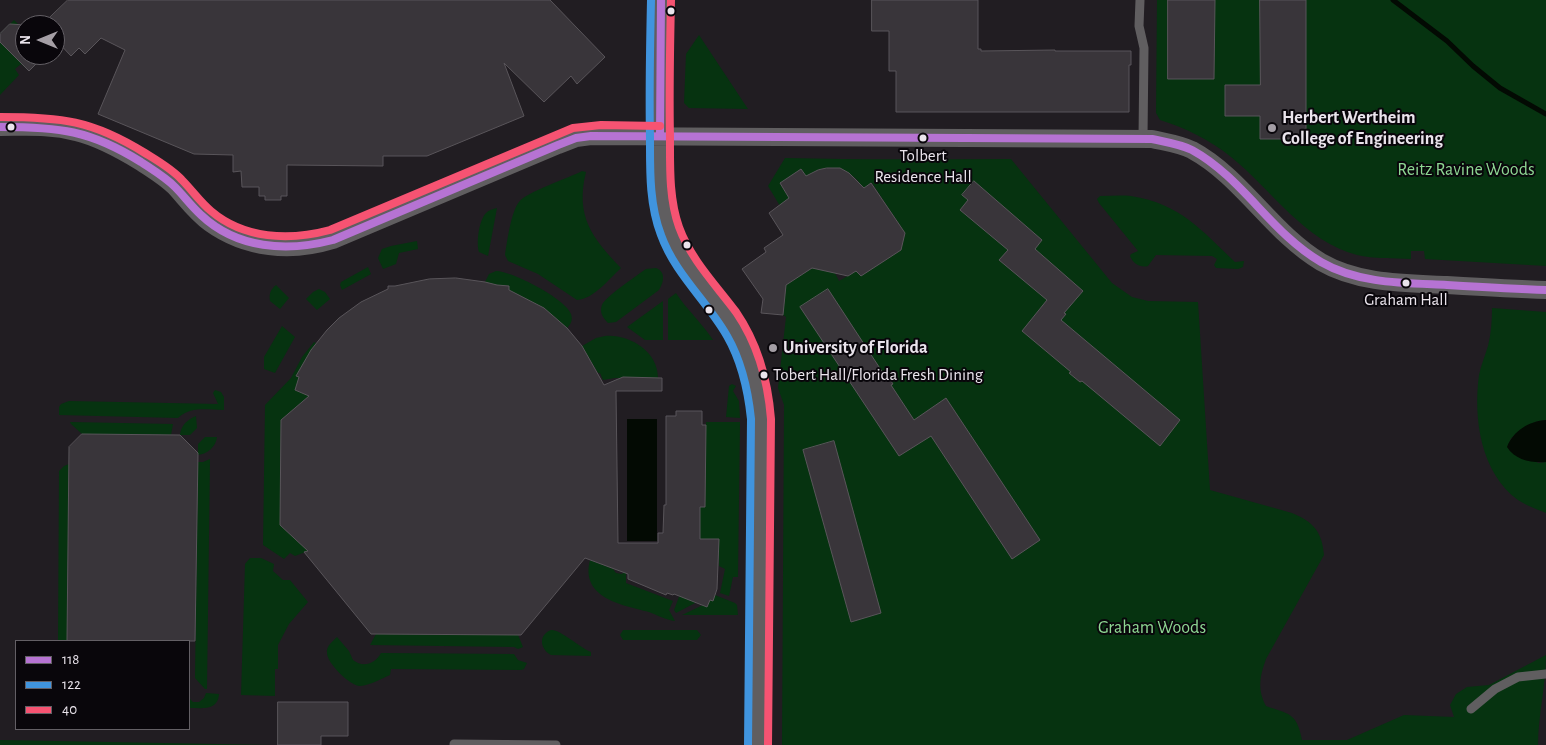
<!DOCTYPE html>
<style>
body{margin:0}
#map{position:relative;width:1546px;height:745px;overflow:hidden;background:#211d22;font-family:"Alegreya Sans",sans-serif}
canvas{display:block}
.legend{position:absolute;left:15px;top:640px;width:175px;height:90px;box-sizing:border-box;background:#09060b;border:1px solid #635f65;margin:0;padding:6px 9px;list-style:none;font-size:15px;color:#eae4ec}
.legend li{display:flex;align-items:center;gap:10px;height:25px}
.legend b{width:25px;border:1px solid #635f65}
.north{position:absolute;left:15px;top:15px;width:50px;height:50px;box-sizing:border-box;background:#09060b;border:1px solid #635f65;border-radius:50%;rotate:270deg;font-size:14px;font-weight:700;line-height:20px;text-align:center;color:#eae4ec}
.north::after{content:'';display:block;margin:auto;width:18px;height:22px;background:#a49ea5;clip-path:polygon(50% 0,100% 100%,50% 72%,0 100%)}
</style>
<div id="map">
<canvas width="1546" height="745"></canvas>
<ul class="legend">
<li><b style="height:6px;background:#b673d3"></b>118</li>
<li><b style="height:6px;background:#4094de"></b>122</li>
<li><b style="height:6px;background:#f65372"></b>40</li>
</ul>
<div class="north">N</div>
</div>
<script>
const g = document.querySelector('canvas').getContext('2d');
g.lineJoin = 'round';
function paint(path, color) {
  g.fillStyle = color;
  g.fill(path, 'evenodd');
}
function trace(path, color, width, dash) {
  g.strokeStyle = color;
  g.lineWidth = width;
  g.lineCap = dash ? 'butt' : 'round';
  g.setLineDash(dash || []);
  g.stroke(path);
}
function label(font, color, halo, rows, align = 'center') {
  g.font = font + ' "Alegreya Sans",sans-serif';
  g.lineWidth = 4;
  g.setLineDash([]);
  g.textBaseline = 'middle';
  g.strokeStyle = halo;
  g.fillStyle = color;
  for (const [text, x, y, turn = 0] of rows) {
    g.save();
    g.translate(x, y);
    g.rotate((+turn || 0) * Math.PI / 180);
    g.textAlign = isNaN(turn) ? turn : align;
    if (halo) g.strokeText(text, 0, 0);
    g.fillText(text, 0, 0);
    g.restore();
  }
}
const green = new Path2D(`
 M1157 0H1546V266L1425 259 1424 251H1411V259C1394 258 1374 259 1357 255 1305 242 1271 189 1231 157 1210 140 1186 128 1160 120L1156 113Z
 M14 20 19 25H34H25V55H45L29 71 21 64 15 69 19 75 0 95V34Z
 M699 35 748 109 689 108 684 103 686 54Z
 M785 158C861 160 936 159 1011 159L1112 283 1132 297 1148 301 1198 302 1210 490 1292 513C1314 522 1322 532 1324 555L1266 659C1260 676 1257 689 1266 706 1288 714 1297 712 1302 740H1347L1404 715 1454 717 1450 705 1456 694 1467 687 1489 685 1546 655C1546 685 1538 715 1538 745H782L784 405 778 388 786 317 783 315 786 285 812 268 835 273 839 281 856 271 861 276 901 250 905 233 872 183 863 189C860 184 859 181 854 177 841 165 819 164 807 178L801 169 780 184 798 210 780 206 768 186Z
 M582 171 586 172C575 216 592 238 621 268 609 279 594 299 577 300L538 274 508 261 505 255C507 242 511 212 519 202 526 192 569 178 582 171Z
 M1100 196C1110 196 1121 195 1131 196 1181 204 1201 230 1235 262L1244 261 1243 267 1238 269 1216 268 1214 265 1217 259 1212 256 1156 255 1148 266C1141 268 1133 264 1130 256L1131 254 1138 251 1099 203 1097 199Z
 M497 208 488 256 479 252C476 243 479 220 486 213 489 210 493 209 497 208Z
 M417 241 418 249 399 253 396 264 383 269 378 258 382 249 391 246Z
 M368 267 371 274 342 290 340 285 341 282Z
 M656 268C666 272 664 282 659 290L616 322 608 323C603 318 599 312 602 305 605 297 635 277 643 271L646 269Z
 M496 271C512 271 566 299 571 314 573 320 571 324 567 328L544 308 509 290V286L497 285 485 282 489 274Z
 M276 285 289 298 280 309 270 301C269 294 270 290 276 285Z
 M319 289 325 292 330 299 317 310 306 299 313 292Z
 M676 293C687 310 702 323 713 340H668V299Z
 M663 301V340H645L627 327Z
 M1492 308 1546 312V420L1535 422 1510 439 1538 463 1546 462V513C1537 509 1527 506 1518 500 1481 473 1473 419 1479 375 1481 365 1485 356 1488 346 1491 334 1492 321 1492 308Z
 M282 326 295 337 275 373 264 369V357Z
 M605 336C629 334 658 351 658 378H615L603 380 600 373H598L582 346 596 338Z
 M314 342 316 343 297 376 310 390 297 385 295 390 309 396 281 420 280 525 308 551 295 556 290 553 284 559 263 545 265 405 291 378 302 357Z
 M732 384 736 386 733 391 739 401 740 418 726 417 729 386Z
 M215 390 221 392 224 397V410C207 410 191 406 178 418L59 415V407L61 404 69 401 218 404 213 393Z
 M196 416 197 428 190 435H180C181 425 187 420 196 416Z
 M70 422 173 424 171 435 82 434 71 424Z
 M706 422H740L738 577H733L729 596 720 593 725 569 719 566V539H683L700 522V507H705Z
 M205 437H217C216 447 207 454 198 455V444Z
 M210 459 207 689H205L195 678 198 462H203Z
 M69 464 67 641H58L59 471 64 466Z
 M250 558H261L274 564 273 571 283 580H290L308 602 289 624 278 645V669H275V696L241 695 245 564Z
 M590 560 613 569 616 573 622 574 626 570V583L673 601 669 610 675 621C666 620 657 615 649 612 622 605 580 598 590 560Z
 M680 594 697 602 676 613 674 610Z
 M715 595 735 603 737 605 738 615H682L703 605 707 607 710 600 713 601Z
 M551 630C560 629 579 647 591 652V656L551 655C540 649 538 635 551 630Z
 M623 630H697L701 635 697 640H623L620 635Z
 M376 634 518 635 523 647 518 649 514 647 370 645Z
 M337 637 349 651 353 660C363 668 375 664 381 653L514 654 518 660 527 663 524 669 521 670 391 669 390 675C381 679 370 685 360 686 350 686 327 663 327 653 326 646 332 642 337 637Z
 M206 693 219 694C218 711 202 708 189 708V698L193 702H199L204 698Z
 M0 740 272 745H0Z`);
const water = new Path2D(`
 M627 419H657V541H627Z
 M1546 420V462C1531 463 1515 460 1507 447 1513 431 1529 421 1546 420Z`);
const stream = new Path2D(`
 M1393 0 1447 41 1473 66 1500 88 1546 114`);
const building = new Path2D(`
 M68 0H550L605 57 577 84 571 76 544 102 504 63 524 116 427 156H383V166L287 165V196H281V200H265V196H259V187H242L241 171 233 172V155L194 154 98 114 125 50 101 38 85 54 79 48 71 56 55 39V25H42Z
 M872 0H978V49H981V51L1055 50V51H1131V65H1129V112H896V71H889V31H872Z
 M1168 0H1215L1214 79H1168Z
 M1260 0H1306V139H1260V116H1225V85H1260Z
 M10 24 25 25V55H45L29 71 0 42V34Z
 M827 168H840L849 173 864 188 871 183 905 233 901 250 861 276 856 271 848 276 812 268 786 285 783 315 761 313 763 299 742 269 766 252 764 248 783 235 769 213 789 198 780 183 801 169 806 176 818 170Z
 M974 181 1042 240 1035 249 1083 291 1064 313 1066 314 1061 320 1180 420 1160 446 1082 381 1080 382 1069 373 1071 372 1022 331 1047 300 999 260 1008 250 960 210 968 200 962 195Z
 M456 278 485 282 497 285 509 286V290L544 308 567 328 582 346 604 385 623 377 662 378V391H616L618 543H658V533H663L664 505H666V416H676V411H702V425H706L705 507H700V539H719L717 589 713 601 710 600 707 607 674 594 673 595 667 593 666 595 628 579V574L585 558 521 635 371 634 304 552 308 551 280 525 281 420 309 396 295 390 299 377 296 376 311 350 327 330 339 318 361 302 388 289V286H395L429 279Z
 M828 289 883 373 885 372 893 384 891 385 914 420 946 398 1040 540 1012 559 931 436 899 456 800 307Z
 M82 434 180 435 198 453 195 641H67L69 447Z
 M834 441 881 613 851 622 803 450Z
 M278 702H348V736H321V745H278Z`);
const lane = new Path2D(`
 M1140 0 1139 26 1144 48 1143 138
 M1471 709 1495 689 1518 677 1546 674
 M454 744 556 745`);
const street = new Path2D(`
 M661 0C660 49 659 99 660 148 661 176 660 204 670 231 682 265 707 290 728 319 749 348 758 384 761 419L758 745
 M0 127C25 127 51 125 76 132 97 137 123 151 141 162 153 170 165 177 175 187 186 199 196 213 210 223 246 249 291 253 333 240L558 145 576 138 591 136 1152 139C1165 142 1180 144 1192 150 1242 177 1272 233 1321 262 1359 284 1405 283 1447 285 1480 287 1513 289 1546 290`);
const bus1 = new Path2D(`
 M0 127C59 127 90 130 141 162 153 170 165 177 175 187 184 196 191 206 201 215 237 249 287 252 333 240L558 145 576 138 591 136 1152 139C1165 142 1180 144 1192 150 1243 178 1271 233 1321 262 1359 284 1405 283 1447 285 1480 287 1513 289 1546 290
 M660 136 661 0`);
const bus2 = new Path2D(`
 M651 0C650 46 649 91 650 137 650 169 649 204 661 235 675 274 707 301 727 336 742 362 748 390 751 419L748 745`);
const bus3 = new Path2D(`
 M671 0C670 46 669 91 670 137 670 167 669 199 679 227 691 260 716 285 736 312 758 344 768 381 771 419L768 745
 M0 117C61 117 92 120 145 153 158 161 172 169 182 180 192 190 200 202 211 211 244 239 289 241 330 230L573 128 601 125 660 126`);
const markers = [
 [671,11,4.5,"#eae4ec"],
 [11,127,4.5,"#eae4ec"],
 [1272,128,5,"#a49ea5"],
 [923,138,4.5,"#eae4ec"],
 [687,245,4.5,"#eae4ec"],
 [1406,283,4.5,"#eae4ec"],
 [709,310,4.5,"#eae4ec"],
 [773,348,5,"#a49ea5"],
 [764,375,4.5,"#eae4ec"]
];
const busNames = [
 ["Tolbert",923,156],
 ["Residence Hall",923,177],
 ["Graham Hall",1406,300],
 ["Tobert Hall/Florida Fresh Dining",773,375,"left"]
];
const poiNames = [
 ["Herbert Wertheim",1282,118],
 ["College of Engineering",1282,139],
 ["University of Florida",783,348]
];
const parkNames = [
 ["Reitz Ravine Woods",1466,170],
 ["Graham Woods",1152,628]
];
paint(green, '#063310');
paint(water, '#030a03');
trace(stream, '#030a03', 5);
paint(building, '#39353a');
trace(building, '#59555a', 1);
trace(lane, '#605e60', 9);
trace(street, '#605e60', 18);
trace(bus1, '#b673d3', 8);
trace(bus2, '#4094de', 8);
trace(bus3, '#f65372', 8);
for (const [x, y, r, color] of markers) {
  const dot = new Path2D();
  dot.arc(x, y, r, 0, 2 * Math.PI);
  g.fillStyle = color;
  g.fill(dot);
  trace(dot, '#09060b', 2);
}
label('17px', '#eae4ec', '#09060b', busNames);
label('bold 18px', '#eae4ec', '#09060b', poiNames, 'left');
label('18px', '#8ed793', '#09060b', parkNames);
</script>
